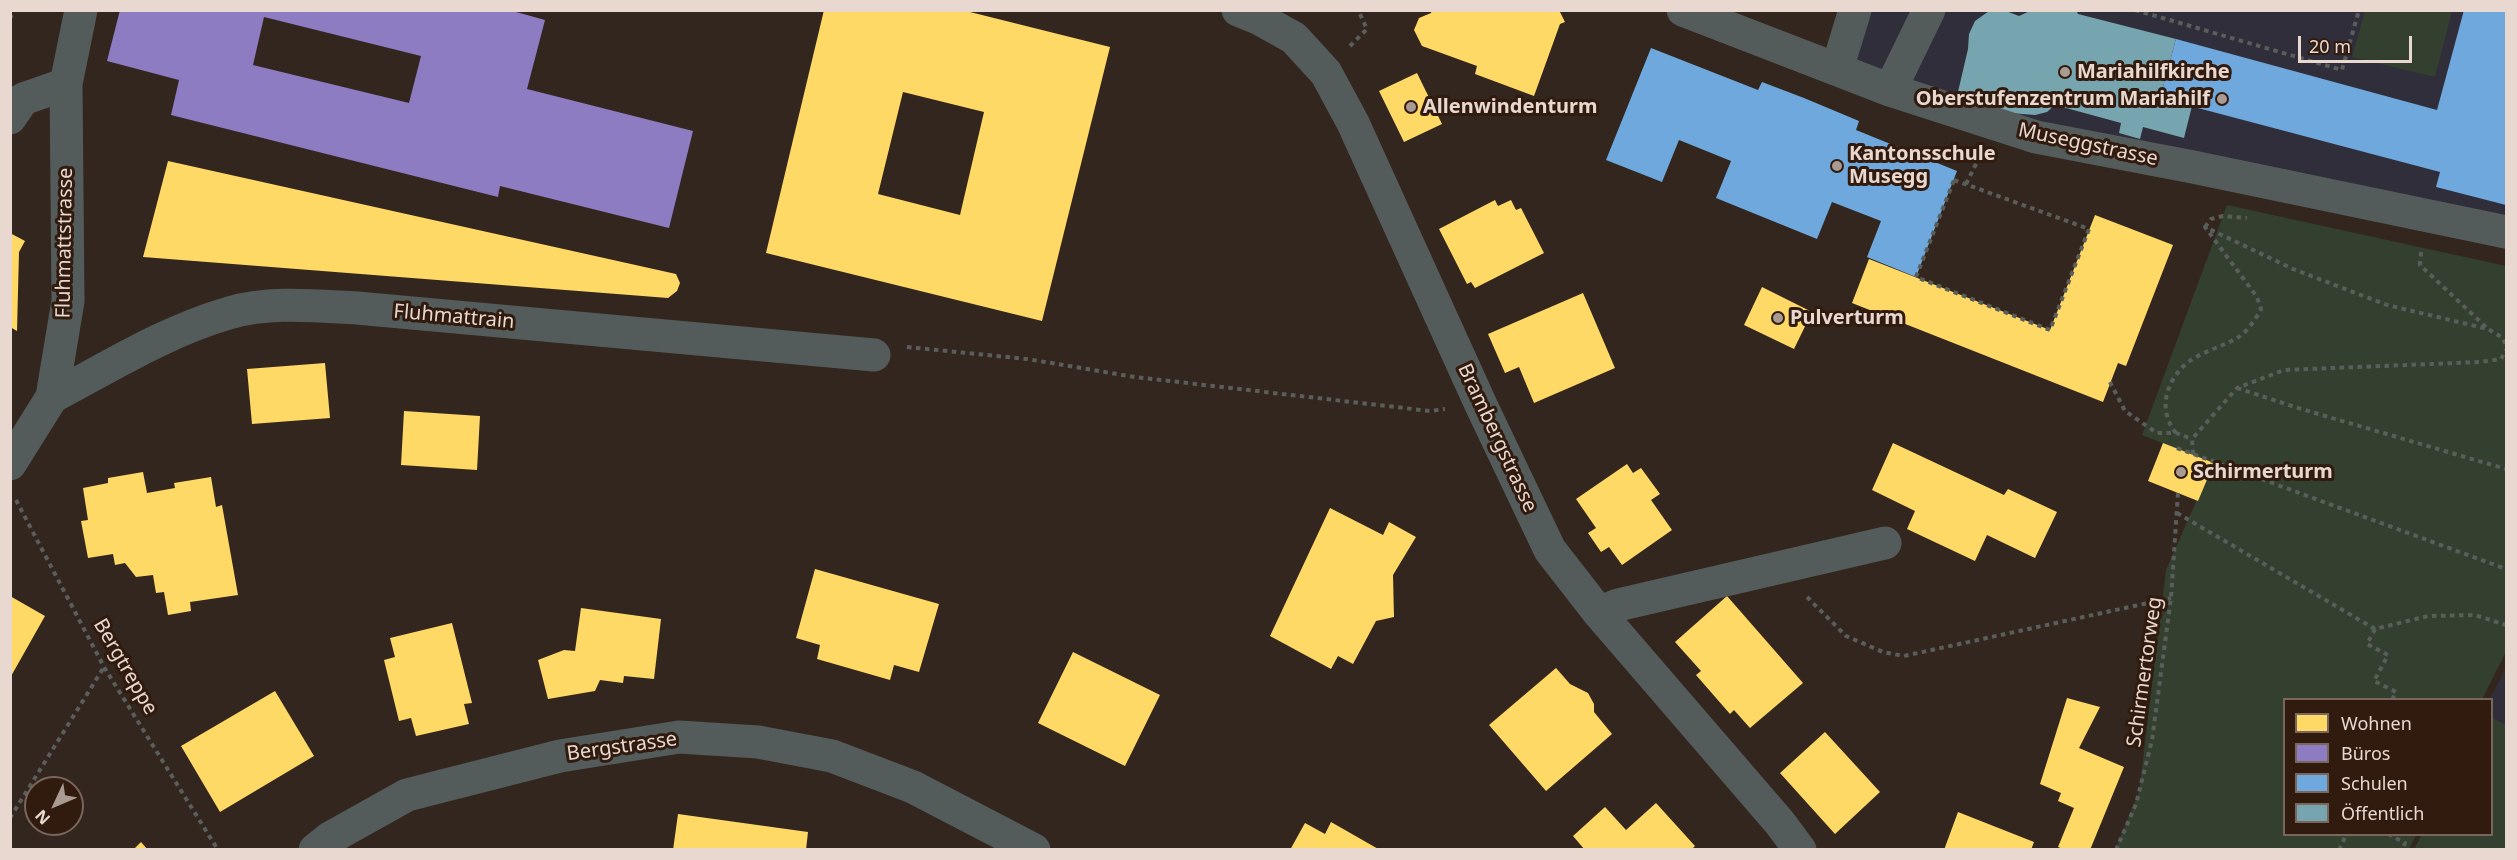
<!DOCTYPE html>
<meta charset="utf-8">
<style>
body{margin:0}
#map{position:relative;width:2517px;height:860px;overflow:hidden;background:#33261f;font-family:"Noto Sans",sans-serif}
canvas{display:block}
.frame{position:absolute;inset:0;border:12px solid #e8d8d0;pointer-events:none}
.legend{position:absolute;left:2283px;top:698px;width:210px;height:138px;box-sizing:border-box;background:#311a0e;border:2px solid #7a665c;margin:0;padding:8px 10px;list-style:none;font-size:18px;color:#e8d8d0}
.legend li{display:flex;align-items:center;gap:12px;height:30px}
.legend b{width:30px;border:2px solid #7a665c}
.north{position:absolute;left:24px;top:776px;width:60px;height:60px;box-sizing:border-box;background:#311a0e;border:2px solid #7a665c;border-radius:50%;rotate:226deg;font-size:16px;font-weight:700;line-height:24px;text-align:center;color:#e8d8d0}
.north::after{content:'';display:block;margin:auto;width:21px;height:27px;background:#a99a92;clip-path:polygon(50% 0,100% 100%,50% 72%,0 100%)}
.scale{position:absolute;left:2298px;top:36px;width:114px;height:27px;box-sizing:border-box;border:3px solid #e8d8d0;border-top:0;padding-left:8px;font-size:18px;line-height:21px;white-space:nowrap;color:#e8d8d0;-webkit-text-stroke:4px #311a0e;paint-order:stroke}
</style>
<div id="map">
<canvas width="2517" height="860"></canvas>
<div class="frame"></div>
<ul class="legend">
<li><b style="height:16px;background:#ffd966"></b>Wohnen</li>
<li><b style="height:16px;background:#8e7cc3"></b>Büros</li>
<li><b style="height:16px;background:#6fa8dc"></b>Schulen</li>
<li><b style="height:16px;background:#76a5af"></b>Öffentlich</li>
</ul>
<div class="north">N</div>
<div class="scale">20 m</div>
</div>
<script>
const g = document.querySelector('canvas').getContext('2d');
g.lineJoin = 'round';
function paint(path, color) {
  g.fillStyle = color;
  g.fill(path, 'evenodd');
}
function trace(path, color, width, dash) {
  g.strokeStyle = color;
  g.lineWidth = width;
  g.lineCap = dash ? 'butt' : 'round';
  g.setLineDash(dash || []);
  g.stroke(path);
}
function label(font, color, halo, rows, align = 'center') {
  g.font = font + ' "Noto Sans",sans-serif';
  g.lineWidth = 6;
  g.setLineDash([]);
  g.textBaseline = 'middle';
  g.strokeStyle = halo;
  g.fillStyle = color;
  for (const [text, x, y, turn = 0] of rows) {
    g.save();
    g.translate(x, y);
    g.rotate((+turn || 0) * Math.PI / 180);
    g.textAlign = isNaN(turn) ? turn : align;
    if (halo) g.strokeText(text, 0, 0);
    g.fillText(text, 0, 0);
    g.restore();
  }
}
const education = new Path2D(`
 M1856 11H2506V232L2036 137 1839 61Z
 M2506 668V849L2414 850 2421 835 2492 834 2490 699Z`);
const green = new Path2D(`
 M2365 11H2452L2435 77 2352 57Z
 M2227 205 2506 266V652L2482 699 2284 700V834L2416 835 2409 849 2115 850 2139 792 2166 570 2213 463 2142 435Z
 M2492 718 2506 725V849H2414L2422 835 2492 834Z`);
const homes = new Path2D(`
 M824 10H962L1110 47 1042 321 766 253ZM903 92 984 112 960 215 878 194Z
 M1432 10H1559L1565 22 1560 24 1534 96 1475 74 1477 66 1422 46 1414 30 1419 18 1431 13Z
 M1417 73 1442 124 1404 142 1379 91Z
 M168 161 676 274 680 283 677 291 668 298 143 257Z
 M1495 200 1498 206 1511 200 1516 210 1521 208 1544 253 1475 288 1471 282 1467 284 1439 229Z
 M2095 215 2173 245 2126 366 2118 363 2103 402 1852 303 1869 259 2050 330Z
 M10 233 25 241 19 252 17 331 10 327Z
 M1762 287 1812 312 1794 349 1744 325Z
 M1583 293 1615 368 1534 403 1519 367 1505 373 1488 334Z
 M325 363 330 418 252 424 247 369Z
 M404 411 480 416 477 470 401 465Z
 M1893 443 2004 495 2008 489 2057 512 2035 558 1987 535 1975 561 1907 529 1915 511 1872 490Z
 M2163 443 2214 463 2198 501 2148 481Z
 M1627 464 1633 473 1641 468 1660 494 1651 500 1672 530 1622 565 1609 547 1601 552 1588 533 1596 528 1576 499Z
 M143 472 147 493 175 488 174 483 211 477 216 507 222 505 238 595 190 602 191 611 168 615 164 592 156 593 153 575 136 577 125 563 115 565 113 554 88 558 81 521 88 520 83 488 108 483V478Z
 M1330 508 1383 535 1389 522 1416 537 1393 575 1394 617 1376 621 1353 664 1338 656 1331 669 1270 636Z
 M815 569 939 604 919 672 894 665 890 680 817 659 820 645 796 638Z
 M10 596 45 616 10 678Z
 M1727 596 1803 683 1750 728 1734 710 1730 714 1696 675 1701 671 1675 642Z
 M581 608 661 619 654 679 624 676 623 683 600 680 595 691 548 699 538 660 564 650 575 651Z
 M452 623 472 703 464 704 469 724 416 736 411 718 399 721 384 660 395 657 390 638Z
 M1073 652 1160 695 1125 766 1038 723Z
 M1556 668 1570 684 1588 693 1594 704V712L1612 734 1546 791 1489 725Z
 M275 691 314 756 220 812 181 746Z
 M2067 698 2100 707 2079 748 2124 767 2090 850H2065L2058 847 2074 808 2058 801 2061 793 2040 784Z
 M1825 732 1880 792 1835 834 1780 773Z
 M1656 803 1695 846 1691 850H1585L1573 836 1605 807 1626 830Z
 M1958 812 2034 842 2031 850H1944Z
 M678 814 808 832 806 850H673Z
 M1331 822 1380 850H1290L1305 823 1325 834Z
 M141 842 148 850H133Z`);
const offices = new Path2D(`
 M120 10H509L545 20 527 89 693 131 669 228 500 186 498 197 171 115 179 80 107 61ZM264 17 421 56 409 103 253 65Z`);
const schools = new Path2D(`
 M2464 10H2506V205L2436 187 2440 172 2160 98 2176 39 2437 110Z
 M1651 48 1758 90 1762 82 1804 98 1859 121 1856 130 1957 171 1916 277 1867 257 1881 221 1832 202 1817 239 1716 198 1731 161 1679 140 1662 182 1606 160Z`);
const public = new Path2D(`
 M2032 10H2076L2078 14 2176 39 2160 98 2192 106 2184 138 2143 127 2140 139 2119 133 2121 123 2055 105 2047 112 2035 115 2010 113 1957 96 1968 49 1969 34 1975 21 1989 11H2006L2019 16Z`);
const path = new Path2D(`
 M2135 10 2342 70 2359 10
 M10 19 14 10
 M1350 46 1367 29 1358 10
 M1954 180 2089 229 2050 330 1916 277Z
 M1966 184 1980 156
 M2205 227 2211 219 2223 216 2247 218
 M2421 252 2420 265 2488 329
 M907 347 1027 359 1135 377 1430 411 1445 409
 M2110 382 2125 411 2157 433H2176L2192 439
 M2237 388 2298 408 2506 469
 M2176 433C2156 409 2167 377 2191 360 2205 351 2223 346 2237 338 2247 332 2256 319 2261 309L2257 297 2205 227 2293 269 2387 305 2488 329 2503 338 2506 346
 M2193 454 2192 439 2237 388 2284 370 2480 362 2501 359 2506 350
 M16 500 104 667 218 850
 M2177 513 2375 629 2428 616 2475 615 2506 625
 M1807 597 1846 636 1883 652 1904 656 2171 598
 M2375 629 2367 644 2388 655 2374 681 2396 692 2392 700
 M10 818 104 667
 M2388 834 2405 843 2402 850
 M2116 850 2136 804 2152 740 2171 598 2178 493
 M2339 850 2346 835 2349 834`);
const minor = new Path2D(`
 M1238 10 1260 19 1294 38 1326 73 1353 123 1481 405 1550 550 1599 613 1780 823 1800 850
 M1683 10 1890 90 2036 137 2193 167 2506 232
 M1837 69 1855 10
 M1890 90 1929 10
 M10 118 23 99 66 84
 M52 397C109 367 166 331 229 313 270 301 315 306 357 308L874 355
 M10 464 52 397 68 301 66 84 81 10
 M1599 613 1618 605 1885 543
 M315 850 330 838 407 795 560 756 679 737 758 742 832 756 913 787 1034 850`);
const pathBridge = new Path2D(`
 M2177 448 2506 569`);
const markers = [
 [2065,72,6,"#a99a92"],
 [2222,99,6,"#a99a92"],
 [1411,107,6,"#a99a92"],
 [1837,166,6,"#a99a92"],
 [1778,318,6,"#a99a92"],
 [2181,472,6,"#a99a92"]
];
const poiNames = [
 ["Mariahilfkirche",2077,72],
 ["Oberstufenzentrum Mariahilf",2210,99,"right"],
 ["Allenwindenturm",1423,107],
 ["Kantonsschule",1849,154],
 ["Musegg",1849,177],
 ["Pulverturm",1790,318],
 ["Schirmerturm",2193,472]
];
const streetNames = [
 ["Museggstrasse",2088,145,12],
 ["Fluhmattstrasse",65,243,-89],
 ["Fluhmattrain",454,317,5],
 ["Brambergstrasse",1497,438,65],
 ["Bergtreppe",125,667,60],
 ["Schirmertorweg",2145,672,-82],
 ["Bergstrasse",622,747,-8]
];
paint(education, '#312e3c');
paint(green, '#33402f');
paint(homes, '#ffd966');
paint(offices, '#8e7cc3');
paint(schools, '#6fa8dc');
paint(public, '#76a5af');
trace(path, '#5a5e5a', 4, [4.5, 4.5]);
trace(minor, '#545c5b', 33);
trace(pathBridge, '#5a5e5a', 4, [4.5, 4.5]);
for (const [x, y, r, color] of markers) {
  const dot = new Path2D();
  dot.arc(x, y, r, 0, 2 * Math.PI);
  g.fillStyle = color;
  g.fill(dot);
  trace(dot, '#311a0e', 2);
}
label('bold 20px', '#e8d8d0', '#311a0e', poiNames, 'left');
label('20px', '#e8d8d0', '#311a0e', streetNames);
</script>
